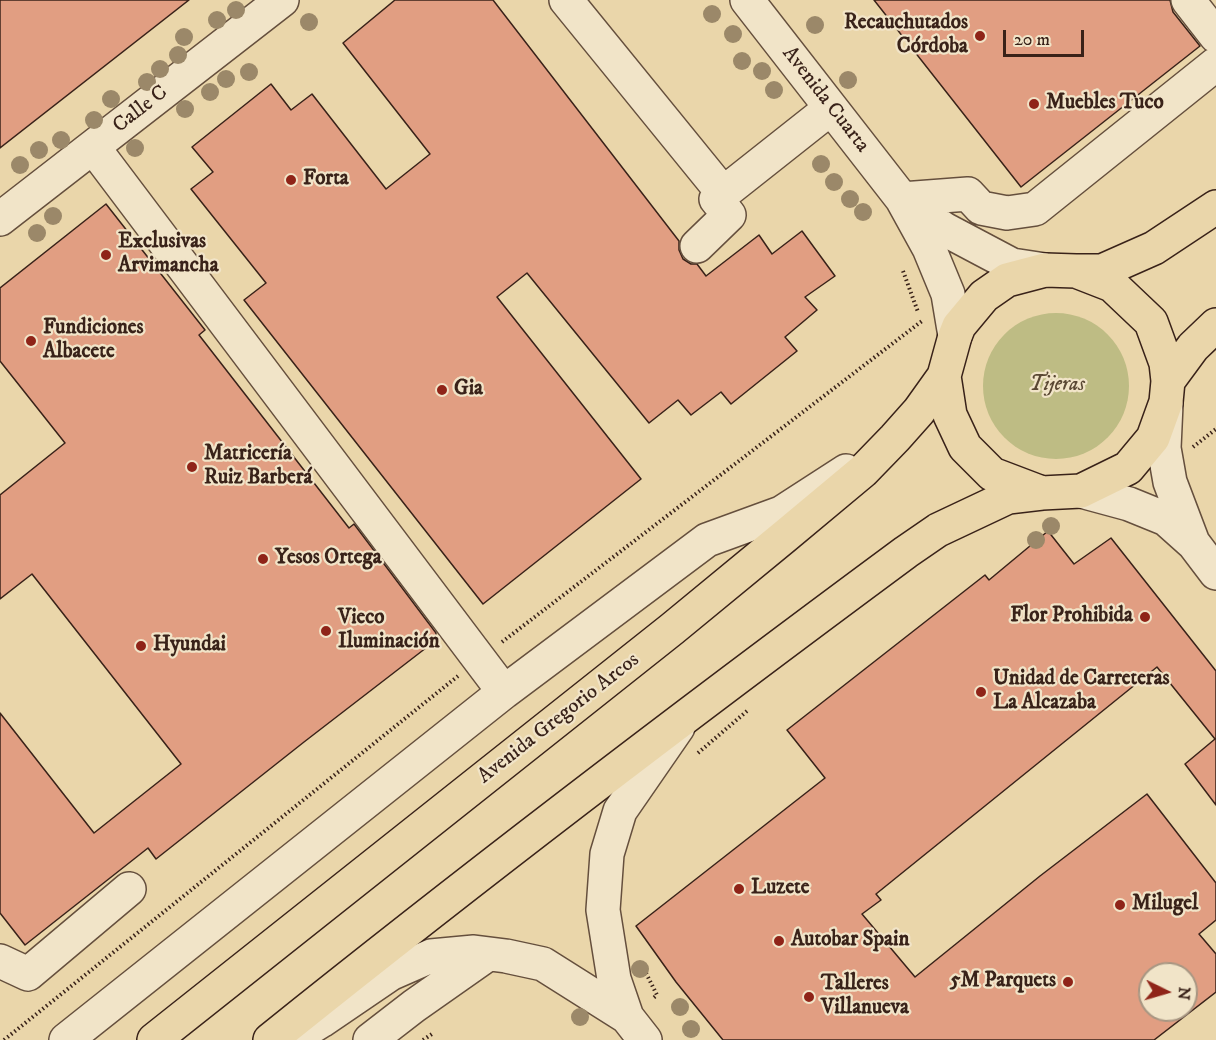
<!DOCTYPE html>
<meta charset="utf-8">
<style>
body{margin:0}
#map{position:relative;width:1216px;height:1040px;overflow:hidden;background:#ead6aa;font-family:"IM FELL DW Pica",serif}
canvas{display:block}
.north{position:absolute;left:1138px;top:962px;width:60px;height:60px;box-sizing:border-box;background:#f1e4c8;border:2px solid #a79682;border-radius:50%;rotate:95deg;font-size:16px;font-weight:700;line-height:24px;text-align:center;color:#392219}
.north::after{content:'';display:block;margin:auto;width:21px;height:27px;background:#8f2418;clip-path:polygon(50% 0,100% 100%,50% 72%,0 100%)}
.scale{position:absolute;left:1003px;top:30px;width:81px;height:27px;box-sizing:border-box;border:3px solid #392219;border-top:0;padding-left:8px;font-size:18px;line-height:21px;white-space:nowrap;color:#392219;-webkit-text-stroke:4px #f1e4c8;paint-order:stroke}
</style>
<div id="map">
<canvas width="1216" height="1040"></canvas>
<div class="north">N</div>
<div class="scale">20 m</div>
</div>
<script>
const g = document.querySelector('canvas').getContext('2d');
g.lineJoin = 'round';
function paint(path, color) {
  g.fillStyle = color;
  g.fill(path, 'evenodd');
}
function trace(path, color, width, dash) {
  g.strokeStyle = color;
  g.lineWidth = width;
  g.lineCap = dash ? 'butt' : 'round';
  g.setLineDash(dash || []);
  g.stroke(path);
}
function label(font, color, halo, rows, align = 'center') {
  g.font = font + ' "IM FELL DW Pica",serif';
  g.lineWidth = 4.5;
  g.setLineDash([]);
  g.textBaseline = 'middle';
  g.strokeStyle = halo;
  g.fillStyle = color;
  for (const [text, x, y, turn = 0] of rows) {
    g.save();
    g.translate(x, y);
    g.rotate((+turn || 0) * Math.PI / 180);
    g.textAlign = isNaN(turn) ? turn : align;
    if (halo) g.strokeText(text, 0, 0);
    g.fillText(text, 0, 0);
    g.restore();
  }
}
const green = new Path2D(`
 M983 386a73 73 0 1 1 146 0a73 73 0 1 1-146 0Z`);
const building = new Path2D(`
 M0 0H189L0 148Z
 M395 0H493L679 241V250L683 259 691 264H697L706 276 759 235 772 254 802 231 835 276 805 297 817 310 785 337 797 351 731 404 721 392 691 415 678 400 649 423 527 273 497 297 641 479 483 604 244 300 266 283 191 189 213 172 192 147 271 84 291 110 312 94 386 189 430 154 343 43Z
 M874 0H1170L1173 12 1200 46 1021 187Z
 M106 204 205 330 199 335 349 528 354 524 436 633 435 641 304 742 156 859 148 848 25 945 0 913V713L94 833 181 764 32 574 0 599V495L65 443 0 361V288Z
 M1048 531 1074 564 1111 538 1216 671V805L1185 764 1215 739 1157 667 876 894 881 900 862 914 915 977 1040 876 1147 794 1216 883V920L1199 934 1216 954V992L1154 1040H723L676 982 636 926 825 778 787 730 985 575 989 580ZM1150 974H1186V1010H1150Z`);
const path = new Path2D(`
 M903 271 918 312
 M1193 447 1216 429
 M502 642 922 321
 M698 753 747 711
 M646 973 657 995 652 999
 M4 1040 458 676
 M423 1040 432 1034`);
const minor = new Path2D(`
 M566 0 723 193
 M747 0 902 199 929 248 948 294 955 336
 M1188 0 1216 36
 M93 147 504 692
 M902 199 968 194 981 208 1007 213 1035 209 1216 64
 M908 204 944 229 1012 265 1045 270
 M0 219 282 0
 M697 246 729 215 716 199 831 108
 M1166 404 1164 448 1170 482 1192 540
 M1081 491 1129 504 1166 519 1194 544 1216 573
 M0 961 28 974 129 889
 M66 1040 504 692 707 540 781 513 846 471
 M290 1040 321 1021 390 974 431 956 474 952 506 956 543 964 627 1017
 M370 1040 414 1006 488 954
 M645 1040 627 1017 614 979 603 910 607 854 620 811 678 727`);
const major = new Path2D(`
 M1076 271H1102L1154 248 1216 207
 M1168 381 1193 347 1216 325
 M154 1040 672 629 785 536 863 471 895 438 919 411 944 376
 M270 1040C478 873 691 711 906 552L938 530 1008 497 1042 493 1081 491 1128 468 1153 438 1166 402 1168 381 1166 363 1151 322 1112 285 1076 271 1045 270 1007 280 984 296 959 326 955 336 944 376 950 415 965 447 992 474 1042 493`);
const trees = [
 [236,10],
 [712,14],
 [217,20],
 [309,22],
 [815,25],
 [733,34],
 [184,37],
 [178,55],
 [742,61],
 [160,69],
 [762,71],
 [249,72],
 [226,79],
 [848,80],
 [147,82],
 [774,90],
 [210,92],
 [111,99],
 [185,109],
 [94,120],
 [61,140],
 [135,148],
 [39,150],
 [821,164],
 [20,165],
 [834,182],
 [850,199],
 [863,212],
 [53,216],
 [37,233],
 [1051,526],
 [1036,540],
 [640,969],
 [680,1007],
 [580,1017],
 [691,1029]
];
const markers = [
 [980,36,6,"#8f2418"],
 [1034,104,6,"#8f2418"],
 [291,180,6,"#8f2418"],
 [106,255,6,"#8f2418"],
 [31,341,6,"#8f2418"],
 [442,390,6,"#8f2418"],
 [192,467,6,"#8f2418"],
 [263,559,6,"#8f2418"],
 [1145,617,6,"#8f2418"],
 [326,631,6,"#8f2418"],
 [141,646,6,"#8f2418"],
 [981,692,6,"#8f2418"],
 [739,889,6,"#8f2418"],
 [1120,905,6,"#8f2418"],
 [779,941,6,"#8f2418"],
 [1068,982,6,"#8f2418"],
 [809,997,6,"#8f2418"]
];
const poiNames = [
 ["Recauchutados",968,24,"right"],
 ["Córdoba",968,48,"right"],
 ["Muebles Tuco",1046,104],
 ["Forta",303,180],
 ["Exclusivas",118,243],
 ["Arvimancha",118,267],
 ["Fundiciones",43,329],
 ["Albacete",43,353],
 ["Gia",454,390],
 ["Matricería",204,455],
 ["Ruiz Barberá",204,479],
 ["Yesos Ortega",275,559],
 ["Flor Prohibida",1133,617,"right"],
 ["Vieco",338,619],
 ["Iluminación",338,643],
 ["Hyundai",153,646],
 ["Unidad de Carreteras",993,680],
 ["La Alcazaba",993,704],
 ["Luzete",751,889],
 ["Milugel",1132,905],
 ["Autobar Spain",791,941],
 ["5M Parquets",1056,982,"right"],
 ["Talleres",821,985],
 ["Villanueva",821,1009]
];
const streetNames = [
 ["Avenida Cuarta",825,100,52],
 ["Calle C",141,110,-38],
 ["Avenida Gregorio Arcos",559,719,-38]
];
const parkNames = [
 ["Tijeras",1057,386]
];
paint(green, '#bebc84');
paint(building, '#e19e82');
trace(building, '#392219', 1.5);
trace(minor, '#654f3d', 36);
trace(major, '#392219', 36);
trace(path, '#392219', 4, [1.5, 3]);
trace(minor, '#f1e4c8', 33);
trace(major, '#ead6aa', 33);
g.fillStyle = '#9b8869';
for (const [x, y] of trees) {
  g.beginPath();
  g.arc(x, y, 9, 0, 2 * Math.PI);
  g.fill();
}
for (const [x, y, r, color] of markers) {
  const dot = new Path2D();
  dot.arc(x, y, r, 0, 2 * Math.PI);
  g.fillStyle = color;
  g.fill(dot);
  trace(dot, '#f1e4c8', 2);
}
label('bold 21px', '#392219', '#f1e4c8', poiNames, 'left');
label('21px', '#392219', '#f1e4c8', streetNames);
label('italic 21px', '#5a4834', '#f1e4c8', parkNames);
</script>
